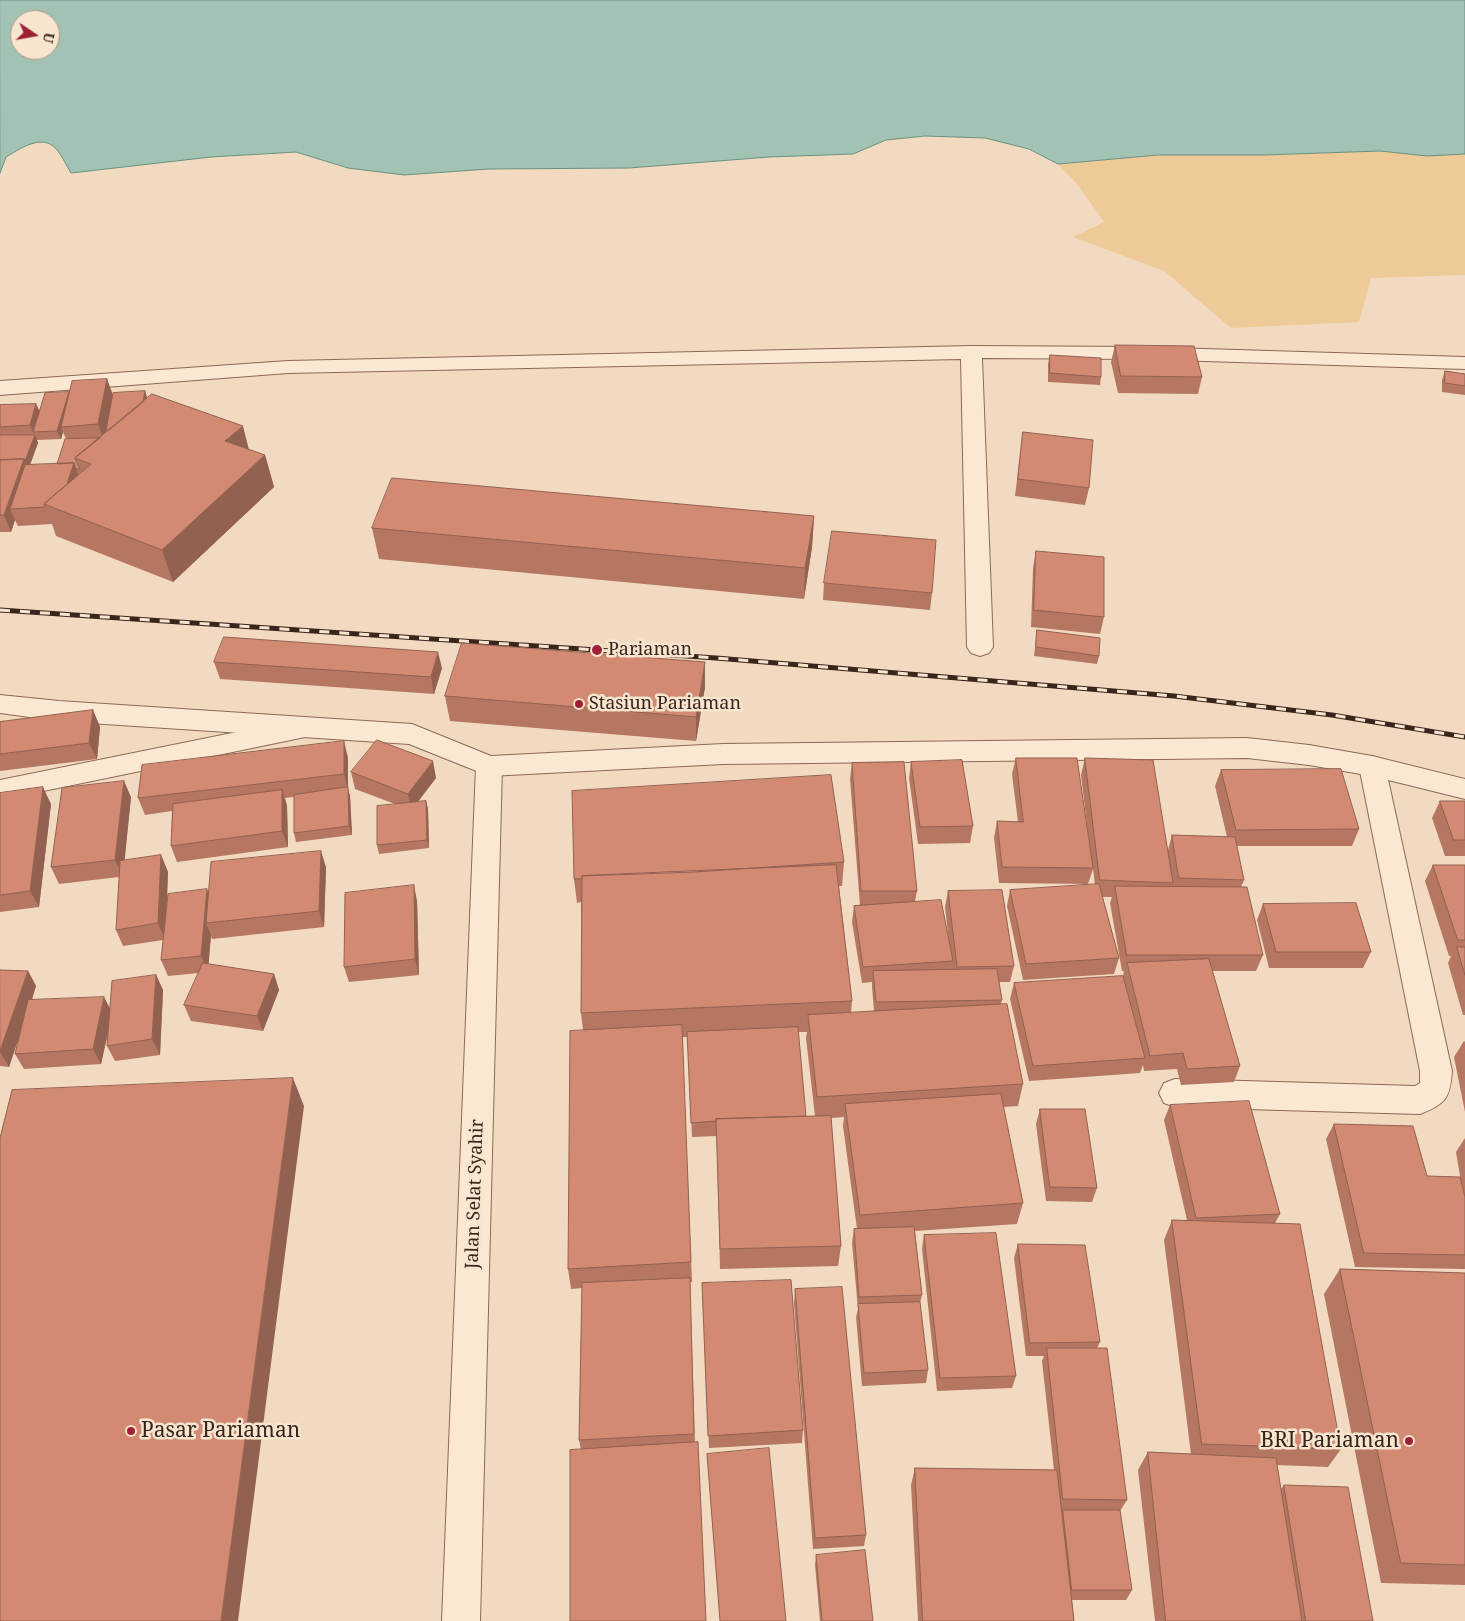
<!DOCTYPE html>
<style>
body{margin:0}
#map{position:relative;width:1465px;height:1621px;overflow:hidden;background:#f1dabf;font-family:"Noto Serif",serif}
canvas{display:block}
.north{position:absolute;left:10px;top:10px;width:50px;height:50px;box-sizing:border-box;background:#f8e5cf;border:1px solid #ac9887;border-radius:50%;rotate:102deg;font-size:14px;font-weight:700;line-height:20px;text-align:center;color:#39251c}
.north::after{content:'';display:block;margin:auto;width:18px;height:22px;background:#9f2137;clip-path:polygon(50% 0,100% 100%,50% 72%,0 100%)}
</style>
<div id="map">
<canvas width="1465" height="1621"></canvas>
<div class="north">U</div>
</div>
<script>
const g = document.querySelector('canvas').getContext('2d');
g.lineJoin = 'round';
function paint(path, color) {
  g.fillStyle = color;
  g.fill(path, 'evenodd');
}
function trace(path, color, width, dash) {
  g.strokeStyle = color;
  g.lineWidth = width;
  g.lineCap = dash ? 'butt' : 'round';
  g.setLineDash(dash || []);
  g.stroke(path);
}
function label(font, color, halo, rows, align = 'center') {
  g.font = font + ' "Noto Serif",serif';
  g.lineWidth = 5;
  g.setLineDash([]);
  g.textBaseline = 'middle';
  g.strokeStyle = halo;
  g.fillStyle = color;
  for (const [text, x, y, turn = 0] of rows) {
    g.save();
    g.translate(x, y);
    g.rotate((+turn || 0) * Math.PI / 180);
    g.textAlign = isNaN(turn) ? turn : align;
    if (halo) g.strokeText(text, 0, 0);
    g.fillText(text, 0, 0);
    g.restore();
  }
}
const sand = new Path2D(`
 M1380 151 1427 156 1465 154V275L1371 278 1359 322 1231 328 1164 271 1073 237 1104 222 1078 185 1058 164 1158 155H1264Z`);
const water = new Path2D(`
 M0 0H1465V154L1427 156 1380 151 1264 155H1158L1058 164 1029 149 985 138 925 136 886 140 853 154 769 157 629 168 489 169 404 175 348 168 296 152 211 157 71 173C66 165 60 151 53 146 39 135 18 150 6 157L0 173ZM20 20H50V50H20Z`);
const minor = new Path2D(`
 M971 346 1139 347 1465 357V369L1139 359 982 358 993 647 989 653 980 656 971 653 967 647 961 359 288 373 0 395V381L288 361Z
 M306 718 315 721 319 728 315 735 0 800V780Z
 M489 756 499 759 502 766 480 1621H442L476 766 479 759Z
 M1372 756 1382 759 1385 766 1452 1071C1450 1098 1446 1104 1420 1114L1175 1107 1164 1103 1159 1093 1164 1083 1175 1079 1415 1086 1420 1083V1071L1359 766 1362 759Z`);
const tertiary = new Path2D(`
 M0 695 59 701 412 724 491 756 723 744 1247 738 1309 745 1372 756 1465 779V799L1372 776 1309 765 1247 758 723 764 489 776 409 744 59 721 0 713Z`);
const rail = new Path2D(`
 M0 610 716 658 1174 696 1332 715 1465 737`);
const wall = new Path2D(`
 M1115 345 1202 377 1198 394 1118 393 1111 362Z
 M1050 355 1101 377 1100 385 1048 382V364Z
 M1445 371 1465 374V395L1442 392V380Z
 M107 379 113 395 145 391 147 398 249 450 265 455 274 487 173 582 56 536 52 524 18 526 15 520 11 532H0V405L36 404 39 411 69 392ZM63 432 66 439 57 464 30 465 38 443 37 440 61 439Z
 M1023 432 1089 488 1085 505 1015 496Z
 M814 516 812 547 804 599 379 559 372 528Z
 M1036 551 1104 617 1100 634 1031 627 1033 568Z
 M824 583 932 593 930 610 823 600Z
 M1037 630 1099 656 1097 664 1034 656Z
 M214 662 442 668 434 694 220 679Z
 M705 687 696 741 450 721 445 696Z
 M93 710 100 727 97 759 0 771V722Z
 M348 758V789L350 796 352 835 296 842 294 833V797L285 798 287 806 288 847 177 862 171 846 172 811 145 815 138 798Z
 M1016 758 1091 858 1081 775 1085 758 1168 850 1172 835 1227 837 1215 786 1221 770 1359 829 1352 846H1237L1244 880 1241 887 1263 955 1256 971H1212L1240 1066 1234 1082 1181 1085 1177 1069 1144 1071 1143 1065 1140 1073 1029 1081 1010 999 1014 983 1123 976 1124 971H1122L1110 903 1112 897H1102L1119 958 1114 974 1023 980 1007 906 1010 890 1095 885 1093 869 1088 884 999 883 994 838 997 821 1018 822 1012 774Z
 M911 762 973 826 970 843 918 844 909 778Z
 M852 763 917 891 915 901 949 942 945 907 948 891 1014 966 1010 982H999L1002 1000 1001 1004 1023 1084 1018 1106 1003 1107 1023 1203 1017 1224 915 1231 922 1295 920 1303 928 1370 926 1383 862 1386 856 1317 858 1309 852 1243 854 1229H857L843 1126 844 1117 831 1118 841 1246 838 1266 720 1269 717 1136 692 1137 688 1037H682L692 1282H690L695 1443 581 1450 579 1440 582 1288 571 1289 568 1269 583 1030 581 1013V902L577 903 574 879 844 862 842 886H839L852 1001 851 1013 874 1011 872 987V982L862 983 852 922 854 906 860 905 850 779ZM798 1032H807L806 1038 815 1116H806Z
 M351 772 436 778 418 802 426 801 428 809 429 848 379 854 377 845 395 804 355 789Z
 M0 793 51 804 39 907 0 912Z
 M131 797 124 861 161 855 168 872 167 902 326 867 324 927 212 939 211 935 208 964 274 974 279 990 263 1031 191 1021 184 1005 199 973 168 976 161 960 163 940 123 946 116 930 119 877 59 884 51 867Z
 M1440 801H1465V856H1445L1432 818Z
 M1433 865H1465V1015H1463L1448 963 1451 956H1449L1425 881Z
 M417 901 419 975 349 982 344 967Z
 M1263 904 1371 952 1363 968H1269L1257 920Z
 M0 970 28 971 36 986 32 1000 110 1008 156 975 163 990 160 1055 115 1061 107 1046 108 1034 101 1064 24 1069 15 1054 18 1040 9 1067 0 1066Z
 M1464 1041 1465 1042V1112L1454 1057Z
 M1170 1105 1280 1214 1275 1223 1341 1449 1328 1467 1277 1465 1281 1489 1284 1485 1373 1621H1155L1138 1470 1148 1452 1191 1454 1164 1240 1172 1220H1187L1164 1120Z
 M1040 1109 1097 1188 1092 1202 1046 1201 1036 1124Z
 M1334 1124 1427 1176 1461 1182 1456 1152 1465 1138V1269L1355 1267 1326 1139Z
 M924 1235 1016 1376 1012 1388 937 1391 922 1249Z
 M1018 1244 1100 1342 1097 1348 1127 1500 1120 1511 1132 1590 1126 1600H1072L1074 1621H918L911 1485 915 1468 1054 1470 1042 1361 1044 1356H1026L1014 1258Z
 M1340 1269 1465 1273V1585L1381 1583 1324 1294Z
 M702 1283 803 1430 802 1443 709 1448Z
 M795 1289 866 1535 864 1546 813 1549 794 1303Z
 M707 1454 786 1621H720Z
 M816 1555 873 1621H820L815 1565Z`);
const shadedWall = new Path2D(`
 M107 379 113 396 104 441 98 424Z
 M145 391 148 400 138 428Z
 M69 392 72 400 61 427 63 432 61 439 57 431Z
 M36 404 40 412 33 432 30 425Z
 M243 426 251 458 225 441Z
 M35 435 38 443 28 470 10 509 15 520 11 532 4 515 24 459Z
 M265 455 274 487 173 582 162 550Z
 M74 463 80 480 60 507Z
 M814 516 812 547 804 599 805 568Z
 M438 652 442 668 434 694 431 677Z
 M705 662V687L696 741V717Z
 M93 710 100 727 97 759 89 743Z
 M344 741 348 758V789L350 796 352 835 349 826 348 789 344 774Z
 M433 761 436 778 411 810 408 794Z
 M124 781 131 797 123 877 115 860Z
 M43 787 51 804 39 907 30 891Z
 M282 790 287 806 288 847 282 831Z
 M426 801 428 809 429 848 427 840Z
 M321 851 326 867 324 927 319 911Z
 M161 855 168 872 165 939 158 923Z
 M414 885 417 901 419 975 415 959Z
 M207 889 213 905 206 923 211 935 208 972 201 956Z
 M28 971 36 986 9 1067 0 1052V1051Z
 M274 974 279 990 263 1031 257 1016Z
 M156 975 163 990 160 1055 152 1039Z
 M104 997 112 1012 101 1064 93 1049Z
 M293 1078 304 1106 238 1621H221Z`);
const building = new Path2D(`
 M1115 345 1194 346 1202 377 1121 376Z
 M1050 355 1101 358V377L1050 373Z
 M1445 371 1465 374V386L1445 383Z
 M107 379 98 424 61 427 72 381Z
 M145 391 143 402 109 430H106L113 393Z
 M69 392 57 431 33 432 45 393Z
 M152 394 243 426 225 441 265 455 162 550 44 504 91 464 75 458Z
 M36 404 30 425 0 427V405Z
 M1023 432 1093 440 1089 488 1018 479Z
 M0 435H35L25 461 24 459 0 460Z
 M100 438 75 458 80 469H76L74 463 57 464 65 439Z
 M24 459 4 515H0V460Z
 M74 463 67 484 44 504 45 507 10 509 25 465Z
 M392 478 814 516 805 568 372 528Z
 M832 531 936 540 932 593 824 583Z
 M1036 551 1104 557V617L1034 610Z
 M1037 630 1100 638 1099 656 1036 647Z
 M224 637 438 652 431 677 214 662Z
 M462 643 705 662 696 717 445 696Z
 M93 710 89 743 0 754V722Z
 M377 740 433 761 408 794 351 772Z
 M344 741V774L138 798 142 765Z
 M1016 758H1077L1093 868 1002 867 997 821 1023 822Z
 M1085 758 1153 760 1173 883 1100 880Z
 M962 760 973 826 920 827 911 762Z
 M904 762 917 891H861L852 763Z
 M1341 769 1359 829 1236 830 1221 770Z
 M831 775 844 862 694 872 582 876V879H574L572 791Z
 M124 781 115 860 51 867 62 788Z
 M43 787 30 891 0 895V793Z
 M348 787 349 826 294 833V795Z
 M282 790V831L171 846 173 804Z
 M426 801 427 840 377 845V806Z
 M1440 801H1465V840H1454Z
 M1172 835 1235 837 1244 880 1179 878Z
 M321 851 319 911 206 923 211 862Z
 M161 855 158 923 116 930 120 861Z
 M836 865 852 1001 581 1013 582 876Z
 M1433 865H1465V940H1458Z
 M1099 884 1119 958 1026 964 1010 890Z
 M414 885 415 959 344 967 345 893Z
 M1115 886 1247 887 1263 955H1127Z
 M207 889 201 956 161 960 168 894Z
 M1002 890 1014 966 957 967 948 891Z
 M941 900 953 961 863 967 854 906Z
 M1356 903 1371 952H1276L1263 904Z
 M1457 947H1465V975Z
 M1209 959 1240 1066 1187 1069 1183 1053 1150 1056 1127 963Z
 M203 963 274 974 257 1016 184 1005Z
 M997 969 1002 1000 876 1002 873 971Z
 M0 970 28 971 0 1051Z
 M156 975 152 1039 107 1046 112 981Z
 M1123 976 1145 1058 1033 1066 1014 983Z
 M104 997 93 1049 15 1054 28 1000Z
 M1007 1004 1023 1084 817 1097 808 1015Z
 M682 1025 691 1262 568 1269 570 1031Z
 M798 1027 806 1116 716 1119V1121L691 1123 687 1032Z
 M293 1078 221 1621H0V1138L12 1090Z
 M1001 1094 1023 1203 860 1215 845 1104Z
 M1249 1101 1280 1214 1196 1218 1170 1105Z
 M1040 1109H1085L1097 1188 1050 1187Z
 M831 1116 841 1246 720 1249 716 1119Z
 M1334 1124 1413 1126 1427 1176 1460 1177 1465 1197V1255L1364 1253Z
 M1172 1220 1300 1224 1341 1449 1202 1444Z
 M914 1227 922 1295 859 1297 854 1229Z
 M996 1233 1016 1376 940 1378 924 1235Z
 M1018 1244 1085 1245 1100 1342 1030 1343Z
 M1340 1269 1465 1273V1565L1401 1563Z
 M690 1278 694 1434 579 1440 582 1283Z
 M791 1280 803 1430 708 1436 702 1283Z
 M842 1287 866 1535 815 1538 795 1289Z
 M920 1302 928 1370 864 1373 858 1304Z
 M1047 1348H1107L1127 1500 1063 1499Z
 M698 1442 706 1621H570V1450Z
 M769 1448 786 1621H720L707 1454Z
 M1148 1452 1276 1458 1302 1621H1166Z
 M915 1468 1057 1470 1074 1621H923Z
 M1284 1485 1348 1487 1373 1621H1306Z
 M1063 1510H1120L1132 1590H1072Z
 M865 1550 873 1621H822L816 1555Z`);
const markers = [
 [597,650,6,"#9f2137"],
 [579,704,5,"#9f2137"],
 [131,1431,5,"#9f2137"],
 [1409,1441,5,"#9f2137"]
];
const poiNames = [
 ["Pariaman",608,650],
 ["Stasiun Pariaman",589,704]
];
const streetNames = [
 ["Jalan Selat Syahir",475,1194,-88]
];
const nearPoinames = [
 ["Pasar Pariaman",141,1431],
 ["BRI Pariaman",1399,1441,"right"]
];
paint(sand, '#efca99');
paint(water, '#a2c2b4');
trace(water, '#699180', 1);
trace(minor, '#8b6956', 2);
trace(tertiary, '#8b6956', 2);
paint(minor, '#fbe8d3');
paint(tertiary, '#fbe8d3');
trace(rail, '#39251c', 5);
trace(rail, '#f8e5cf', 3, [10]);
paint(wall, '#b57762');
paint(shadedWall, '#936150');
paint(building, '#d28a72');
trace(building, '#936150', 1);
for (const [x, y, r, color] of markers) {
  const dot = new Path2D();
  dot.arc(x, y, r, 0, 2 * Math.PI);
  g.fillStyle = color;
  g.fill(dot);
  trace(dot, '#f8e5cf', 2);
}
label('18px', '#39251c', '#f8e5cf', poiNames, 'left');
label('18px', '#39251c', '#f8e5cf', streetNames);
label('21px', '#39251c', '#f8e5cf', nearPoinames, 'left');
</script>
